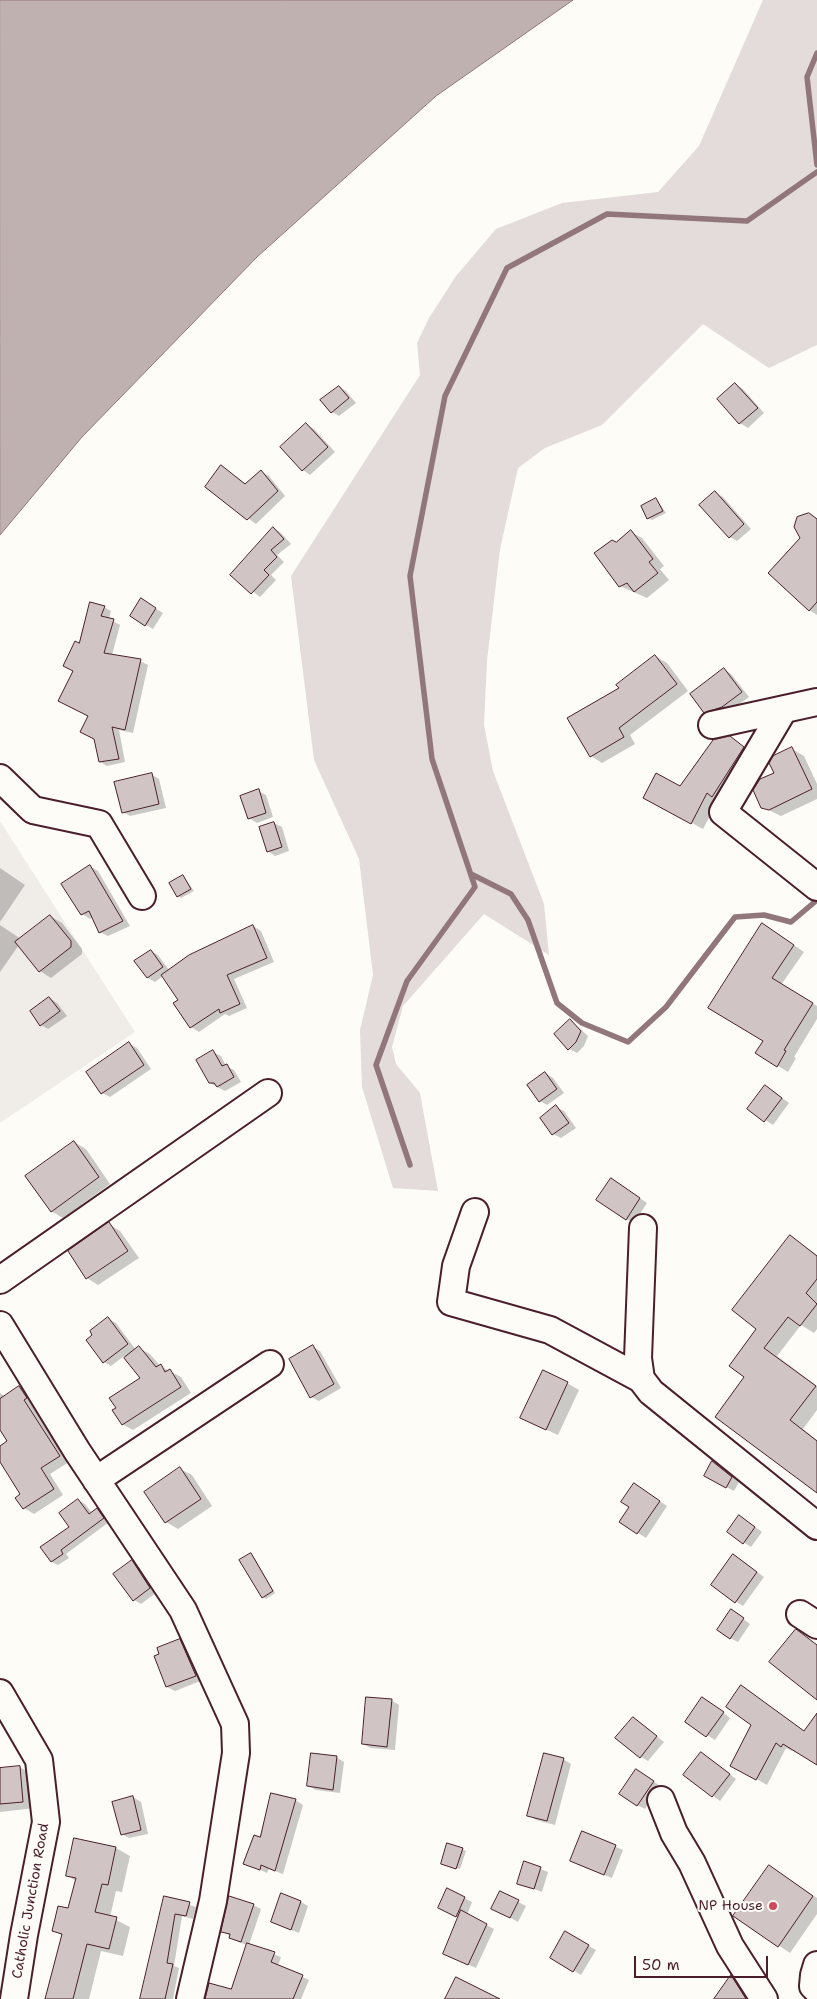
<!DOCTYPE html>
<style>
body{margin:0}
#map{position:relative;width:817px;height:1999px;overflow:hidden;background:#fdfcf7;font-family:"Shantell Sans",sans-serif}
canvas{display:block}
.scale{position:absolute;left:634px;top:1956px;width:134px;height:22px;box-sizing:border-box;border:2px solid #4a1f2b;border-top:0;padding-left:6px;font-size:15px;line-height:18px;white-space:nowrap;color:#4a1f2b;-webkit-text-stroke:4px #fdfcf7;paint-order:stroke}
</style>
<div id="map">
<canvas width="817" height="1999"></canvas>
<div class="scale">50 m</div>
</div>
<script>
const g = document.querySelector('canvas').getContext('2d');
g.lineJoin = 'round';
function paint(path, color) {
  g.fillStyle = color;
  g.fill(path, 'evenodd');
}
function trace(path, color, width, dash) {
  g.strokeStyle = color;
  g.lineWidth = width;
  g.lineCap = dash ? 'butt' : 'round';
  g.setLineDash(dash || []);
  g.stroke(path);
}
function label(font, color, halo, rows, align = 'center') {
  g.font = font + ' "Shantell Sans",sans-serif';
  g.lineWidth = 4;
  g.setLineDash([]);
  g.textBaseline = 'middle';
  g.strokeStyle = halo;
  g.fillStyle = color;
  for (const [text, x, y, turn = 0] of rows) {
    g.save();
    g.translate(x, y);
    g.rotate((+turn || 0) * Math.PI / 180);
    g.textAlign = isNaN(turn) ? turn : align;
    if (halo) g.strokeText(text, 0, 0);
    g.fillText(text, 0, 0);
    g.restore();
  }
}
const built = new Path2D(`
 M0 821 135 1032 0 1123Z`);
const green = new Path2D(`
 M763 0H817V345L769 368 703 324 602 425 545 448 518 468 500 549 487 661 484 725 493 771 544 904 549 955 484 914 403 1006 392 1047 396 1064 420 1093 438 1191 393 1188 362 1087 360 1030 373 975 359 859 314 760 291 576 420 375 417 343 429 318 456 276 496 229 562 203 658 192 699 146Z`);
const water = new Path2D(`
 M0 0H573L436 96 257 257 82 437 0 535Z`);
const shadow = new Path2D(`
 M735 384 743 389 764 413 748 428 740 423 719 399Z
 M339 387 346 391 356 403 339 416 332 412Z
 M306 424 314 429 335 452 310 475 303 470Z
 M222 467 246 484 261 472 269 476 285 496 256 524 206 487Z
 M715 493 723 497 751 529 737 541 730 537Z
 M656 499 666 513 652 520 648 518Z
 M809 514 817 519V615L809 610 802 538Z
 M274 528 281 533 291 544 277 555 284 562 271 575 276 580 260 597 232 575Z
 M631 532 642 538 664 566 660 569 669 580 647 598 620 586 616 543Z
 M141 600 163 613 153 629 131 616Z
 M104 607 111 611 109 619 120 625 112 655 140 661 148 665 133 733 119 730 125 762 107 766 100 762 89 716 74 671 80 645Z
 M655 656 667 663 688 691 630 735 635 744 602 763 591 756 620 689Z
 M724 669 731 674 749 697 730 711 713 716 705 712Z
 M730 738 755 754 719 799 703 829 656 804 681 788Z
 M792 749 804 756 817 784V799L781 816 762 807 775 773Z
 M151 774 159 779 166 808 130 816 123 812Z
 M258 791 266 795 273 817 257 823 249 818Z
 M274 823 282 827 289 851 275 856 268 851Z
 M90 866 98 871 130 926 108 936 100 932 93 917 90 919 82 914Z
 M0 868 25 885 0 922Z
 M183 876 194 891 181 898 178 896Z
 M50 916 62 923 82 949V954L51 978 40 971 19 945 0 972V925L21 939Z
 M253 926 261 931 274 962 234 979 247 1008 229 1016 225 1014 199 1032 191 1027 175 1003 179 1000 163 976 155 982 148 978 151 951 158 955 169 970Z
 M773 931 804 952 781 985 817 1006V1019L794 1057 796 1058 788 1072 757 1053 764 1041Z
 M50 998 57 1003 67 1016 48 1029 41 1025Z
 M570 1020 588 1036 584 1046 577 1053 569 1049Z
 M129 1044 137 1048 151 1069 110 1097 102 1093Z
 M213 1052 221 1056 226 1066 234 1070 241 1082 225 1091 210 1083Z
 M545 1073 553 1078 564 1093 547 1105 540 1101Z
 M773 1091 789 1103 773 1125 749 1109Z
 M556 1107 564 1111 576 1128 561 1138 553 1134Z
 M74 1142 86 1149 110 1184 63 1218 51 1211Z
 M619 1184 647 1203 634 1223 626 1219Z
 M109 1224 120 1231 139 1258 98 1285 87 1278Z
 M791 1237 817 1255V1329L814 1333 801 1325 777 1356 817 1386V1410L803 1429 817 1440V1491L746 1377 758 1329Z
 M108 1319 116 1323 136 1350 139 1348 150 1354 160 1366 181 1377 191 1393 133 1430 122 1424 117 1408 141 1378 124 1356 111 1366 104 1362Z
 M313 1347 320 1351 341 1388 319 1401 311 1397Z
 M567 1383 579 1390 558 1435 534 1424Z
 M20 1387 29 1393 36 1404 33 1406 69 1462 50 1474 63 1495 34 1514 24 1508 17 1498 22 1495 0 1460 9 1442 0 1428V1393L6 1397Z
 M713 1462 739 1482 734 1491 705 1476Z
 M180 1469 192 1475 212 1506 178 1529 166 1522Z
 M642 1489 667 1506 646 1538 621 1522Z
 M78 1500 85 1504 92 1513 97 1510 104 1513 109 1522 66 1554 69 1558 58 1565 52 1562 71 1527Z
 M747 1521 762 1532 751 1547 728 1532Z
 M251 1555 254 1557 275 1593 266 1599 263 1597Z
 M741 1560 764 1577 743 1606 735 1601Z
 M132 1561 139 1566 157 1592 141 1604 134 1600Z
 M738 1615 750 1624 738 1642 730 1638Z
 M180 1641 187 1645 203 1680 175 1691 167 1687 156 1657Z
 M751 1693 805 1732 817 1715V1763L794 1749 792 1751 786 1748 767 1785 732 1765 753 1725Z
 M391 1700 399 1705 395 1750 371 1748 363 1744Z
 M710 1703 730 1718 715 1740 686 1722Z
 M633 1718 664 1742 648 1761 641 1757Z
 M336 1757 344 1762 340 1793 316 1790 308 1786Z
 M709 1758 736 1779 720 1801 685 1775Z
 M563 1759 571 1764 555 1825 536 1820 528 1815Z
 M20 1767 31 1774 35 1808 0 1812V1769Z
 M644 1775 660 1786 645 1809 637 1805Z
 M133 1797 141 1802 148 1834 129 1838 122 1834Z
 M295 1800 303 1805 283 1874 269 1869 267 1873 245 1863 261 1839Z
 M583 1833 623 1850 612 1878 579 1865Z
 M116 1848 130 1856 122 1892 116 1891 110 1917 130 1927 123 1956 101 1951 89 1999H49L63 1936 53 1930 69 1910 76 1881 68 1876Z
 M462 1849 466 1851 460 1869 446 1865Z
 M525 1863 548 1872 542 1892 519 1883Z
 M769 1866 817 1898V1914L790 1953 735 1916Z
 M448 1890 472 1902 467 1915 494 1929 476 1968 444 1954 459 1918 447 1912Z
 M501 1893 526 1906 518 1922 500 1912Z
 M165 1897 196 1907 193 1919 182 1916 174 1966 179 1968 173 1999H142Z
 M301 1902 308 1906 299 1933 272 1922Z
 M253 1905 261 1909 249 1945 281 1957 278 1966 309 1980 301 1999H207L232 1990 247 1945 238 1942 223 1931Z
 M566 1933 596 1950 581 1975 551 1957Z
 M731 1977 743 1983 753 1999H715Z`);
const stream = new Path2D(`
 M817 53 807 77 817 165
 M471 874 511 894 528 920 557 1003 582 1023 628 1042 666 1007 735 917 764 915 791 922 817 900
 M410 1165 376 1065 407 981 475 887 432 759 410 576 445 396 507 268 607 214 747 221 817 172`);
const building = new Path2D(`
 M735 383 758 408 739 424 717 399Z
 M339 386 349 398 331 413 320 400Z
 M306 423 328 447 302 471 280 447Z
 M221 465 245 484 261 470 278 491 247 520 205 487Z
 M715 491 744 524 729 538 699 505Z
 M656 498 663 511 647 519 641 506Z
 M809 513 817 519V602L809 611 768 573 800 538 794 527 797 517Z
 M273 527 284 539 271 550 277 557 264 570 269 575 251 594 230 575Z
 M631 530 653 559 649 562 658 573 634 592 627 583 619 587 594 553 612 540 616 542Z
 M141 598 156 608 145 626 130 616Z
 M90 602 105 606 101 616 114 619 104 653 141 659 125 730 112 727 119 759 99 762 94 739 80 732 88 716 58 701 73 671 63 666 75 641 79 643Z
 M655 655 677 684 619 728 624 737 590 757 567 718 619 688 616 685Z
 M724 668 742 692 722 707 704 713 690 694Z
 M730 736 744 747 712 797 707 793 691 824 643 798 656 773 680 786 713 740Z
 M792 747 812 789 769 810 761 808 753 790 760 779 774 773 769 763 773 756Z
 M152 773 159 804 122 813 114 782Z
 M259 789 266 813 248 819 240 796Z
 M274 822 282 847 267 852 259 827Z
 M90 865 123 921 99 933 89 911 81 915 61 884Z
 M183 875 191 889 177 897 169 883Z
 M50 915 71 941V947L39 972 15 942Z
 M762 923 794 945 772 978 813 1003 784 1050 786 1051 777 1067 755 1053 763 1041 708 1008Z
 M253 925 267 958 227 975 240 1004 220 1013 219 1009 190 1028 173 1003 178 1000 161 975 189 955Z
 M151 950 163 967 147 978 134 961Z
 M49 997 60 1011 40 1026 30 1011Z
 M570 1019 581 1031 576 1042 568 1050 554 1034Z
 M129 1042 144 1065 101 1094 86 1072Z
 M213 1050 222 1066 227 1064 234 1077 217 1087 214 1083H209L196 1060Z
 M545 1072 557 1089 539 1102 527 1085Z
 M765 1085 782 1098 764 1122 747 1109Z
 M556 1105 569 1123 552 1135 540 1118Z
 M74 1141 99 1177 51 1212 25 1176Z
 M611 1178 640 1198 626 1220 596 1200Z
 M109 1222 128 1251 86 1279 68 1251Z
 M790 1235 817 1256V1279L806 1293 817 1304 800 1326 788 1317 764 1348 816 1386 790 1420 817 1441V1493L715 1417 744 1377 729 1366 756 1329 732 1310Z
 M108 1317 128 1344 103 1363 86 1340 92 1335 90 1331Z
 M313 1345 334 1384 310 1398 289 1359Z
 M139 1346 156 1367 161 1364 165 1372 170 1369 181 1387 122 1425 112 1410 116 1408 109 1398 140 1378 124 1358Z
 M543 1370 568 1382 546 1430 520 1418Z
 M19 1386 27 1398 24 1400 60 1456 41 1468 54 1489 23 1509 15 1498 20 1494 0 1462V1446L7 1441 0 1430V1399Z
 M712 1461 732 1477 726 1488 704 1476Z
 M180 1467 201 1499 165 1523 144 1492Z
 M634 1483 660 1501 637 1534 619 1522 629 1507 621 1502Z
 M78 1499 89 1514 97 1508 104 1518 61 1550 63 1554 51 1562 40 1547 69 1527 59 1513Z
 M739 1515 755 1527 743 1544 727 1532Z
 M251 1553 273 1591 262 1598 239 1560Z
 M733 1554 757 1572 735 1603 711 1585Z
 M132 1560 150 1588 133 1601 113 1574Z
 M731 1609 744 1618 730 1639 717 1630Z
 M796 1629 817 1645V1700L769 1662Z
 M180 1639 196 1676 166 1687 154 1656 159 1654 157 1648Z
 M741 1685 804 1731 817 1713V1765L783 1744 781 1747 776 1743 756 1780 730 1766 751 1725 726 1707Z
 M366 1697 392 1699 387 1747 362 1744Z
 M702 1697 724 1712 706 1737 685 1722Z
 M633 1717 657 1736 640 1758 615 1738Z
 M701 1752 730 1774 712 1797 683 1775Z
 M311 1753 337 1756 333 1790 307 1786Z
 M544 1753 564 1758 547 1821 527 1816Z
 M20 1766 23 1802 0 1804V1768Z
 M636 1769 654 1781 637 1806 619 1794Z
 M271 1793 296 1799 275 1871 261 1865 260 1870 243 1864 254 1835 260 1837Z
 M133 1796 141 1830 121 1835 112 1802Z
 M582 1831 616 1845 604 1875 570 1861Z
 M74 1838 116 1847 108 1885 102 1884 95 1912 117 1917 109 1949 87 1944 73 1999H45L62 1934 52 1931 58 1906 68 1908 76 1878 66 1876Z
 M447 1843 463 1848 456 1869 441 1864Z
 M524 1861 541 1867 534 1889 517 1884Z
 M769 1865 813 1896 778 1947 733 1916Z
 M447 1888 465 1897 456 1917 438 1908Z
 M500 1891 519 1900 510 1918 491 1909Z
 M281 1893 301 1901 291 1930 271 1922Z
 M164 1896 190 1902 186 1916 175 1914 167 1963 173 1964 165 1999H140Z
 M229 1896 254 1904 241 1942 229 1938 230 1934 221 1932Z
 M461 1910 487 1924 468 1965 443 1954Z
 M565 1931 589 1945 573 1972 550 1958Z
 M247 1943 275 1952 271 1962 303 1975 293 1999H205L209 1983 231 1989Z
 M731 1975 746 1999H714Z
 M456 1977 500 1999H445Z`);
const minor = new Path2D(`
 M784 709 723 812 817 887
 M712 725 817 702
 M0 778 33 810 99 824 142 896
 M475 1212 456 1266 451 1302 550 1330 641 1379
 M643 1228 638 1358 641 1379 651 1392 817 1526
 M0 1280 268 1093
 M0 1325 77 1451 183 1610 235 1724 236 1753 213 1901 190 1999
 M96 1480 270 1364
 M800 1614 817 1625
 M0 1693 39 1760 46 1822 24 1935 14 1999
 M661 1800 674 1833 692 1863 730 1946 764 1999
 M817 1965 814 1975 813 1986 817 1990`);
const markers = [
 [773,1906,5,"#d1495b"]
];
const streetNames = [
 ["Catholic Junction Road",31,1901,-80]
];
const poiNames = [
 ["NP House",763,1906]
];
paint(built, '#f0ece8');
paint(green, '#e3dcda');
paint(water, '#c0b1b1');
trace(water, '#91777b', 1);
paint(shadow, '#0003');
trace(stream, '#91777b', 5.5);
paint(building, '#d0c5c4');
trace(building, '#4a1f2b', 1);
trace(minor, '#4a1f2b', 30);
trace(minor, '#fdfcf7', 26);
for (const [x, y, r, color] of markers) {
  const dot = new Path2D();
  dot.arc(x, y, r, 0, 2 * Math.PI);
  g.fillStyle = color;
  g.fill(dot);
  trace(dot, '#fdfcf7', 2);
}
label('14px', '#4a1f2b', '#fdfcf7', streetNames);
label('14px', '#4a1f2b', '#fdfcf7', poiNames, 'right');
</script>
